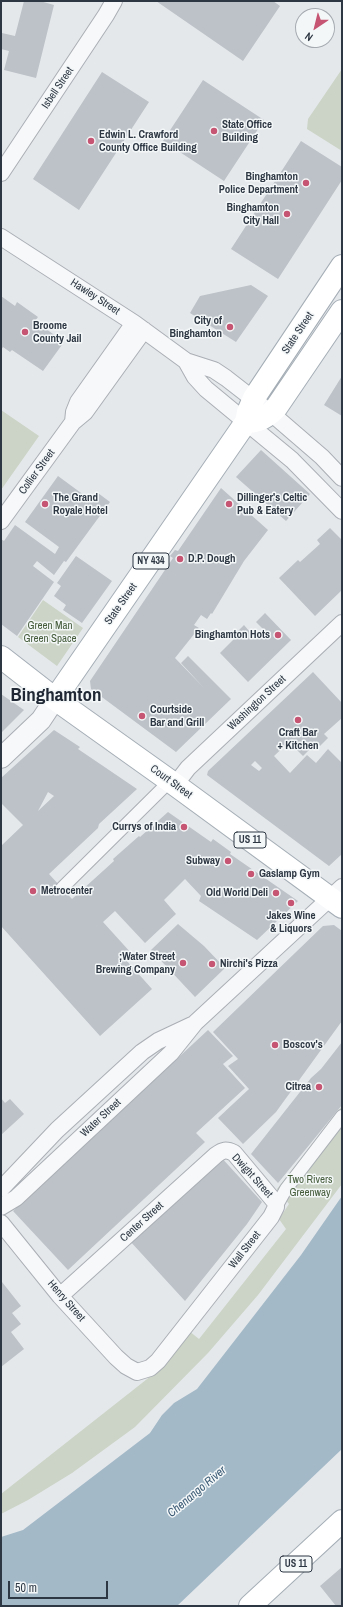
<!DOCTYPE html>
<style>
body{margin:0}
#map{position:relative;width:343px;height:1607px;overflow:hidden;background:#e5e8eb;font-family:"Archivo Narrow",sans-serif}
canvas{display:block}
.frame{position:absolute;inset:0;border:2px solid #2d3743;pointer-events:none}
.north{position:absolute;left:295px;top:8px;width:40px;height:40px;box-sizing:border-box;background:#f4f7f8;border:1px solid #a4aab0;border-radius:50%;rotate:215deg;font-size:11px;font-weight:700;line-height:16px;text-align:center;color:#2d3743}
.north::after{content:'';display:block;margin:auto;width:14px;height:18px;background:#c55572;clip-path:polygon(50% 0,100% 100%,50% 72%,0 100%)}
.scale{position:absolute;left:8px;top:1581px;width:100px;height:18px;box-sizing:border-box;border:2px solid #2d3743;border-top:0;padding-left:5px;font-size:12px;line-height:14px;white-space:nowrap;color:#2d3743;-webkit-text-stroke:3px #f4f7f8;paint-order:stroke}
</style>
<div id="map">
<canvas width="343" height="1607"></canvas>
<div class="frame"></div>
<div class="north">N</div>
<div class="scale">50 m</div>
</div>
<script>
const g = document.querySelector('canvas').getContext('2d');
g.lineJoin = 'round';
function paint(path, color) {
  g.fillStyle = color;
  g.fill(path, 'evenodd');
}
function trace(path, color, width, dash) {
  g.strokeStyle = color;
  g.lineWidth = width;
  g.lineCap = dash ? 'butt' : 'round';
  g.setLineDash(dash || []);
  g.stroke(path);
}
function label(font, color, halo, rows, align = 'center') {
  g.font = font + ' "Archivo Narrow",sans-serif';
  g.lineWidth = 3;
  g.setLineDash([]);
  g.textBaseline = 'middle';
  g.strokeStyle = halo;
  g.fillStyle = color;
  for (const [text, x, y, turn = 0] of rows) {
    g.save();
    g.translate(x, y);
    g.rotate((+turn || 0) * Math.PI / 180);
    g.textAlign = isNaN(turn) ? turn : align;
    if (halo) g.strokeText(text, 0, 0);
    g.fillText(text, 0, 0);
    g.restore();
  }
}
const green = new Path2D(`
 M342 69V151L307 129 308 119Z
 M1 410 39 436 1 490Z
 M43 600 83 628 57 666 18 637Z
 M342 1106V1184L258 1295 208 1353 135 1427 72 1473 28 1500 1 1514V1494L156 1372 189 1331 199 1339 286 1229 279 1219 289 1204 277 1189Z`);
const water = new Path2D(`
 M342 1196V1449L177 1606H1V1537L23 1530 150 1433 162 1415 174 1403 197 1389 301 1255Z`);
const building = new Path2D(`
 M24 1H40L54 5 36 78 4 70 9 51 1 49 2 33 15 36Z
 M156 1H273L280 6 243 61Z
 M102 72 149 102 79 210 33 179Z
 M203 80 264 120 224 181 163 141Z
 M301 141 342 167V180L278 279 231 249Z
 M251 285 268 296 236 342 190 313 200 296Z
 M1 296 15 306 17 302 38 317 35 321 64 342 43 371 12 350 10 352 3 347 1 350Z
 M342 376V416L324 405Z
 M261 450 310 494 286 521 236 477Z
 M58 476 92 501 98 493 110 502 66 562 64 561 54 575 37 561 33 566 54 582 17 636 1 624V539L4 541 15 525 55 554 59 547 25 522Z
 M221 488 268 530 244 561 212 614 211 613 207 619 201 615 194 625 199 628 175 658 204 688 181 663 188 656 231 699 176 752 91 689 90 681 173 558 170 556 175 550 178 551Z
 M330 528 342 540V590L315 616 279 578 298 560 300 562 320 544 317 540Z
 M76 556 112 581 82 623 63 610 66 605 54 596 61 586 57 583Z
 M265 613 291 640 248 682 220 653 236 637 234 635 244 625 256 639 265 631 256 622Z
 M313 672 342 703V718L324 734 328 738 320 746 317 742 303 756 289 742 274 756 290 773 307 755 316 763 328 749 342 763V854L329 866 207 775 208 771ZM255 761 262 768 259 771 251 765Z
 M1 694 24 710 1 733Z
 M54 730 80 747 78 749 137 789 99 824 98 828 49 874 72 899 114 861 113 859 139 836 140 837 168 812 211 842 213 839 231 852 230 854 298 901 257 940 199 901 201 896 185 879 164 900 176 914 145 943 115 911 103 922 132 954 126 960 152 989 100 1036 1 926V846L23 825 1 803V778ZM48 792 54 796 38 811Z
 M178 924 204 946 225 968 195 997 151 950Z
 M334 925 342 931V1021L276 1112 243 1144 218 1118 249 1089 228 1066 238 1059 213 1032 323 926Z
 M208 1030 233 1056 223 1064 245 1088 196 1133 205 1142 68 1270 13 1211Z
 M342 1042V1105L278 1183 251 1154 311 1078 321 1069Z
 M1 1098 5 1103 10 1099 24 1114 1 1135Z
 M219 1155 262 1202 247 1224 185 1301 129 1240Z
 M2 1282 21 1306 12 1313 21 1324 11 1332 24 1349 1 1367V1283Z
 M342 1567V1606H336L320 1586Z`);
const pedestrian = new Path2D(`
 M62 888 170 781
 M276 1207 286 1189 342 1116`);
const minor = new Path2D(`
 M1 173 106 15 114 1
 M1 237 134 323 186 361 214 370 226 378 271 413 322 457 342 478
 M186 361 195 377 206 389 292 460 342 511
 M73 422 74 412 78 402 134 323
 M1 521 73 422 85 412 144 330
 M175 785 188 768 342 623
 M1 1189 57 1130 142 1052 158 1041 192 1025
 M1 1207 16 1198 171 1053 195 1023 342 887
 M1 1223 60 1296 116 1357 126 1366 137 1372 150 1368 158 1361 271 1217 276 1207 275 1202 234 1153C226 1149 223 1150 216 1155L60 1296`);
const tertiary = new Path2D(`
 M1 758 41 720 55 699`);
const primary = new Path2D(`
 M246 422C259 422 267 417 276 408L342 311
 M1 657 55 699 170 781 342 907
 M55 699 246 422 248 412 254 398 342 266
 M250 1606 342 1521`);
const markers = [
 [214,131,4,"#c55572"],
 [91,141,4,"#c55572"],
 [306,183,4,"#c55572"],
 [287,214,4,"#c55572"],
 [230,327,4,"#c55572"],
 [25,332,4,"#c55572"],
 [45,504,4,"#c55572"],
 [229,504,4,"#c55572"],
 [180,559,4,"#c55572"],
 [278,635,4,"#c55572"],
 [142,716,4,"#c55572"],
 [298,720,4,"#c55572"],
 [184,827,4,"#c55572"],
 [228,861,4,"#c55572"],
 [251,874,4,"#c55572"],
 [33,891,4,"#c55572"],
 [276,893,4,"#c55572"],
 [291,903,4,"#c55572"],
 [183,963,4,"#c55572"],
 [212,964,4,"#c55572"],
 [275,1045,4,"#c55572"],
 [319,1087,4,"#c55572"]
];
const shields = [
 [151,561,36],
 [250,840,32],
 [296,1564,32]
];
const shieldNames = [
 ["NY 434",151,561],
 ["US 11",250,840],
 ["US 11",296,1564]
];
const streetNames = [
 ["Isbell Street",58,88,-56],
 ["Hawley Street",95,297,33],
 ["State Street",298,333,-56],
 ["Collier Street",37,472,-54],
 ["State Street",121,604,-55],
 ["Washington Street",257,703,-43],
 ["Court Street",171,782,36],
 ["Water Street",101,1118,-43],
 ["Dwight Street",252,1176,48],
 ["Center Street",142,1222,-42],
 ["Wall Street",245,1250,-52],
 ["Henry Street",66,1301,49]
];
const poiNames = [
 ["State Office",222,125],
 ["Building",222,138],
 ["Edwin L. Crawford",99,135],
 ["County Office Building",99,148],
 ["Binghamton",298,177,"right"],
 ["Police Department",298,190,"right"],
 ["Binghamton",279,208,"right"],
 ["City Hall",279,221,"right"],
 ["City of",222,321,"right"],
 ["Binghamton",222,334,"right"],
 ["Broome",33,326],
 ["County Jail",33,339],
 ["The Grand",53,498],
 ["Royale Hotel",53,511],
 ["Dillinger's Celtic",237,498],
 ["Pub & Eatery",237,511],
 ["D.P. Dough",188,559],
 ["Binghamton Hots",270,635,"right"],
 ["Courtside",150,710],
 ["Bar and Grill",150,723],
 ["Craft Bar",298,733,"center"],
 ["+ Kitchen",298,746,"center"],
 ["Currys of India",176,827,"right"],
 ["Subway",220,861,"right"],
 ["Gaslamp Gym",259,874],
 ["Metrocenter",41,891],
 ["Old World Deli",268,893,"right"],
 ["Jakes Wine",291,916,"center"],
 ["& Liquors",291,929,"center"],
 [";Water Street",175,957,"right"],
 ["Brewing Company",175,970,"right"],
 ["Nirchi's Pizza",220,964],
 ["Boscov's",283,1045],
 ["Citrea",311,1087,"right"]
];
const parkNames = [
 ["Green Man",50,626],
 ["Green Space",50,639],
 ["Two Rivers",310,1180],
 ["Greenway",310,1193]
];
const waterNames = [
 ["Chenango River",197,1492,-40]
];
const townNames = [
 ["Binghamton",56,696]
];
paint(green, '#cbd4c6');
paint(water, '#a3b9c8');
paint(building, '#bcc2c8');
trace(pedestrian, '#aaafb5', 14);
trace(minor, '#aaafb5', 18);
trace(tertiary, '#aaafb5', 22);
trace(primary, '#a5aeb6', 24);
trace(pedestrian, '#f7f8fa', 12);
trace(minor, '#f7f8fa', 16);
trace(tertiary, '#f7f8fa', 20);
trace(primary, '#fff', 22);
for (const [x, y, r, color] of markers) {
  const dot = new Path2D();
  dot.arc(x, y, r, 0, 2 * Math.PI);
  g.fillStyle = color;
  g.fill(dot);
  trace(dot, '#f4f7f8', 1.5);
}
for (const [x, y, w] of shields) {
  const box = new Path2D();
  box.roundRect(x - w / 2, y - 8, w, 16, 3);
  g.fillStyle = '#f4f7f8';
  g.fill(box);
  trace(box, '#2d3743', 1);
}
label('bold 10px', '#2d3743', null, shieldNames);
label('11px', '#2d3743', '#f4f7f8', streetNames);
label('bold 11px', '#2d3743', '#f4f7f8', poiNames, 'left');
label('11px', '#465d3c', '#f4f7f8', parkNames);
label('italic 12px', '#3a5a74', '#f4f7f8', waterNames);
label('bold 19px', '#1f2834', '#f4f7f8', townNames);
</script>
